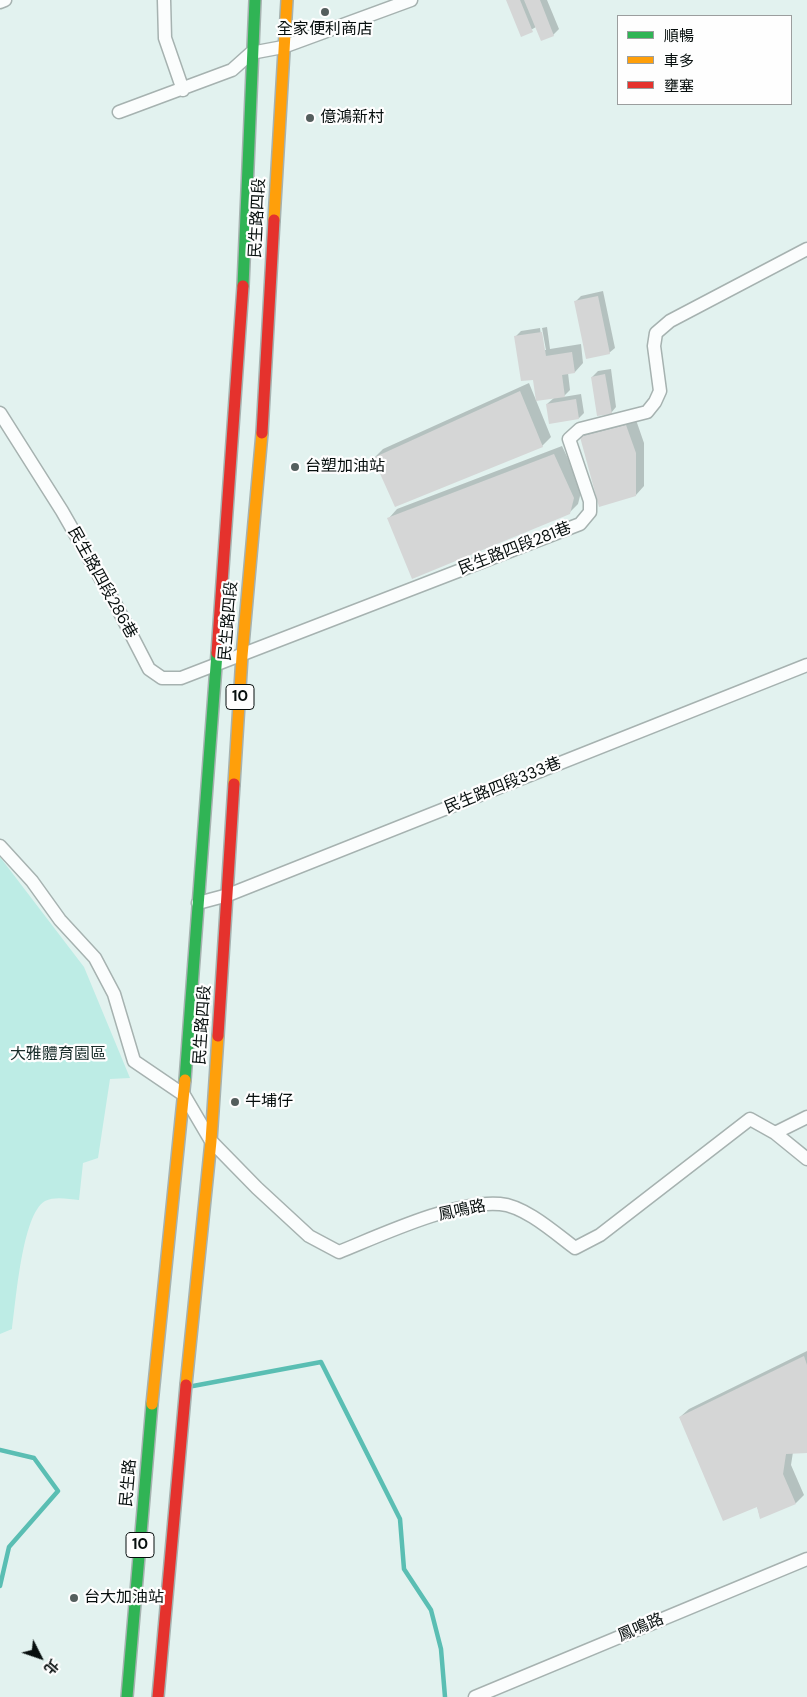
<!DOCTYPE html>
<meta charset="utf-8">
<style>
body{margin:0}
#map{position:relative;width:807px;height:1697px;overflow:hidden;background:#e2f2ef;font-family:"DM Sans","Noto Sans TC",sans-serif}
canvas{display:block}
.legend{position:absolute;left:617px;top:15px;width:175px;height:90px;box-sizing:border-box;background:#fefefe;border:1px solid #9b9e9e;margin:0;padding:6px 9px;list-style:none;font-size:15px;color:#070f0e}
.legend li{display:flex;align-items:center;gap:10px;height:25px}
.legend b{width:25px;border:1px solid #9b9e9e}
.north{position:absolute;left:15px;top:1632px;width:50px;height:50px;-webkit-text-stroke:4px #fefefe;paint-order:stroke;rotate:131deg;font-size:14px;font-weight:700;line-height:20px;text-align:center;color:#070f0e}
.north::after{content:'';display:block;margin:auto;width:18px;height:22px;background:#070f0e;clip-path:polygon(50% 0,100% 100%,50% 72%,0 100%)}
</style>
<div id="map">
<canvas width="807" height="1697"></canvas>
<ul class="legend">
<li><b style="height:6px;background:#30b455"></b>順暢</li>
<li><b style="height:6px;background:#ff9f0a"></b>車多</li>
<li><b style="height:6px;background:#e5322d"></b>壅塞</li>
</ul>
<div class="north">北</div>
</div>
<script>
const g = document.querySelector('canvas').getContext('2d');
g.lineJoin = 'round';
function paint(path, color) {
  g.fillStyle = color;
  g.fill(path, 'evenodd');
}
function trace(path, color, width, dash) {
  g.strokeStyle = color;
  g.lineWidth = width;
  g.lineCap = dash ? 'butt' : 'round';
  g.setLineDash(dash || []);
  g.stroke(path);
}
function label(font, color, halo, rows, align = 'center') {
  g.font = font + ' "DM Sans","Noto Sans TC",sans-serif';
  g.lineWidth = 4.5;
  g.setLineDash([]);
  g.textBaseline = 'middle';
  g.strokeStyle = halo;
  g.fillStyle = color;
  for (const [text, x, y, turn = 0] of rows) {
    g.save();
    g.translate(x, y);
    g.rotate((+turn || 0) * Math.PI / 180);
    g.textAlign = isNaN(turn) ? turn : align;
    if (halo) g.strokeText(text, 0, 0);
    g.fillText(text, 0, 0);
    g.restore();
  }
}
const green = new Path2D(`
 M0 857 84 967 130 1078 110 1079 98 1158 83 1163 79 1200C68 1199 55 1196 45 1201 22 1214 16 1302 12 1329L0 1334Z`);
const shadow = new Path2D(`
 M507 0H547L559 29 553 35 536 27 522 35Z
 M603 291 615 348 609 353 576 301 581 296Z
 M547 327 550 349 581 344 583 363 575 372 568 373 570 390 563 397 581 394 584 413 579 418 547 404 555 397 534 380 515 337 521 331 540 328 543 350H546L542 328Z
 M611 369 616 407 611 413 592 377 598 371Z
 M529 383 551 437 542 446 374 458 383 449Z
 M635 417 644 443V486L636 495 581 438 590 429Z
 M562 446 582 488 578 504 569 513 389 518 397 509Z
 M807 1351V1452H793L791 1465 804 1495 796 1503 760 1517 757 1506 680 1417 689 1409Z`);
const stream = new Path2D(`
 M193 1386 321 1362 400 1519 404 1569 431 1610 441 1649 445 1697
 M0 1450 34 1458 58 1491 9 1547 0 1586`);
const building = new Path2D(`
 M506 0H520L533 32 521 37Z
 M524 0H540L554 36 541 41Z
 M598 296 610 354 586 359 574 301Z
 M542 332 546 356 572 352 575 373 562 375 565 397 536 401 533 380 521 381 514 336Z
 M605 374 612 414 597 416 591 377Z
 M520 391 543 447 395 507 373 458Z
 M576 399 579 419 549 424 546 404Z
 M626 425 636 453V496L599 507 580 437Z
 M554 454 574 498 570 514 412 579 387 518Z
 M804 1356 807 1365V1453L786 1454 783 1474 796 1504 760 1519 757 1507 723 1521 679 1417Z`);
const street = new Path2D(`
 M164 0 165 38 183 90
 M0 2 5 0
 M119 112 232 70 251 53 283 47 411 0
 M0 413 62 511 117 607 149 669 162 678H181L580 524 590 512V501L569 439 580 429 647 412 655 402 660 391 654 346 656 333 670 321 807 249
 M0 846 32 881 60 920 95 958 114 994 134 1061 184 1095 211 1141 257 1188 309 1236 339 1252C381 1235 456 1200 500 1204 525 1206 555 1233 575 1248L600 1235 750 1119 775 1133 807 1159
 M198 903 228 895 807 665
 M775 1133 807 1117
 M475 1697 807 1559`);
const fast = new Path2D(`
 M243 286 255 0
 M185 1080 217 653
 M127 1697 152 1404`);
const slow = new Path2D(`
 M274 220 287 0
 M234 784 242 656 262 433
 M186 1385 211 1141 218 1036
 M152 1404 185 1080`);
const jam = new Path2D(`
 M262 433 274 220
 M217 653 243 286
 M218 1036 234 784
 M158 1697 186 1385`);
const markers = [
 [325,12,5,"#545e5d"],
 [310,118,5,"#545e5d"],
 [295,467,5,"#545e5d"],
 [235,1102,5,"#545e5d"],
 [74,1598,5,"#545e5d"]
];
const shields = [
 [240,697,28],
 [140,1545,28]
];
const shieldNames = [
 ["10",240,697],
 ["10",140,1545]
];
const poiNames = [
 ["全家便利商店",325,30,"center"],
 ["億鴻新村",320,118],
 ["台塑加油站",305,467],
 ["牛埔仔",245,1102],
 ["台大加油站",84,1598]
];
const streetNames = [
 ["民生路四段",258,218,-87],
 ["民生路四段281巷",515,549,-21],
 ["民生路四段286巷",102,583,61],
 ["民生路四段",229,621,-85],
 ["民生路四段333巷",503,786,-22],
 ["民生路四段",203,1025,-86],
 ["鳳鳴路",462,1211,-12],
 ["民生路",129,1483,-85],
 ["鳳鳴路",641,1628,-23]
];
const parkNames = [
 ["大雅體育園區",58,1055]
];
paint(green, '#bdece5');
paint(shadow, '#0003');
trace(stream, '#5abeb3', 4.5);
paint(building, '#d5d6d6');
trace(street, '#a6b2b0', 15);
trace(fast, '#a6b2b0', 14);
trace(slow, '#a6b2b0', 14);
trace(jam, '#a6b2b0', 14);
trace(street, '#fbfdfd', 12);
trace(fast, '#30b455', 11);
trace(slow, '#ff9f0a', 11);
trace(jam, '#e5322d', 11);
for (const [x, y, r, color] of markers) {
  const dot = new Path2D();
  dot.arc(x, y, r, 0, 2 * Math.PI);
  g.fillStyle = color;
  g.fill(dot);
  trace(dot, '#fefefe', 2);
}
for (const [x, y, w] of shields) {
  const box = new Path2D();
  box.roundRect(x - w / 2, y - 12.5, w, 25, 4);
  g.fillStyle = '#fefefe';
  g.fill(box);
  trace(box, '#070f0e', 1);
}
label('bold 15px', '#070f0e', null, shieldNames);
label('16px', '#070f0e', '#fefefe', poiNames, 'left');
label('16px', '#070f0e', '#fefefe', streetNames);
label('16px', '#192e2b', '#fefefe', parkNames);
</script>
